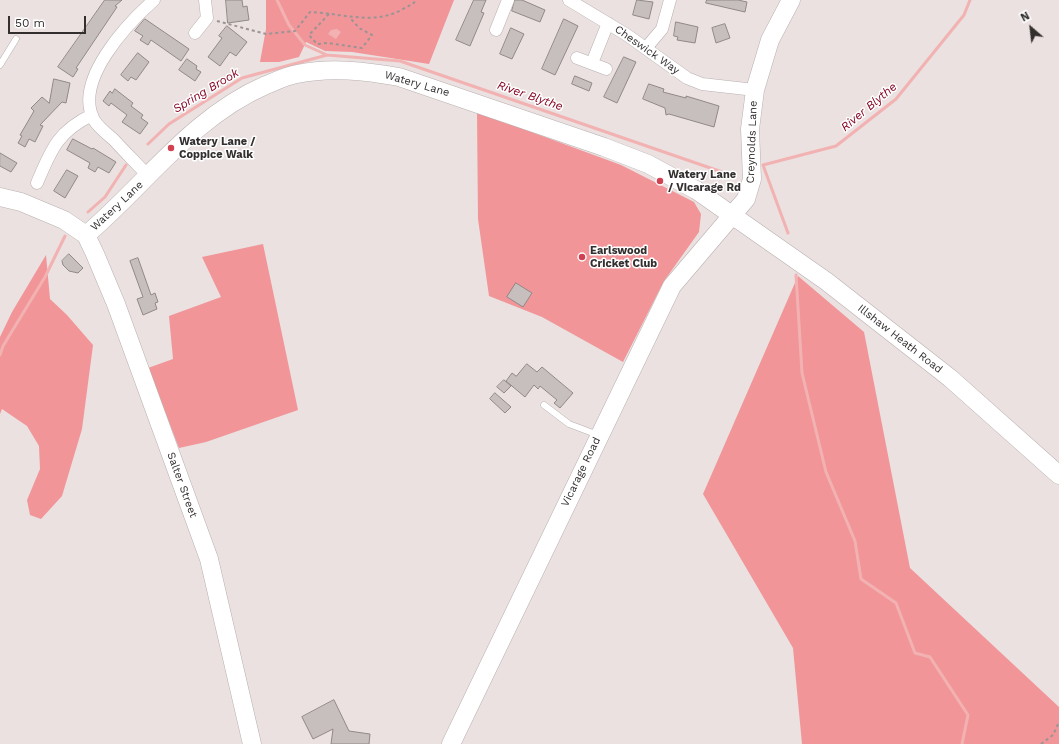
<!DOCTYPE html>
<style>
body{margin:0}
#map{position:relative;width:1059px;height:744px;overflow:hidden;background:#eae1e0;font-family:"Work Sans",sans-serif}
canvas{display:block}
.north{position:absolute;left:1011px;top:8px;width:40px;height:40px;-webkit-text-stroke:3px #fff;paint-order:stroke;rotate:332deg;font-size:11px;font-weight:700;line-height:16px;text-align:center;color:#332f2f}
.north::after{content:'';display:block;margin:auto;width:14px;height:18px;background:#332f2f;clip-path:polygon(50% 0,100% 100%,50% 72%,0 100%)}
.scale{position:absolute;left:8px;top:16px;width:78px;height:18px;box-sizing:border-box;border:2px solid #332f2f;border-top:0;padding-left:5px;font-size:12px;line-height:14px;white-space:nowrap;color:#332f2f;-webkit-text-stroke:3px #fff;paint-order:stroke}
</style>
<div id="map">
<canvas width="1059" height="744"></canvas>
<div class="north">N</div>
<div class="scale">50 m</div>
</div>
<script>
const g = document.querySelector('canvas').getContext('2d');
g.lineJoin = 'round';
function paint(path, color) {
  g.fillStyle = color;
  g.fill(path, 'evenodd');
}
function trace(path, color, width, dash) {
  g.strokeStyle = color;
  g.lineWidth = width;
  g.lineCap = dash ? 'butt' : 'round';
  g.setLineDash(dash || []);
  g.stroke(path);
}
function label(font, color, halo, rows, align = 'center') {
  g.font = font + ' "Work Sans",sans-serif';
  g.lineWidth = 3;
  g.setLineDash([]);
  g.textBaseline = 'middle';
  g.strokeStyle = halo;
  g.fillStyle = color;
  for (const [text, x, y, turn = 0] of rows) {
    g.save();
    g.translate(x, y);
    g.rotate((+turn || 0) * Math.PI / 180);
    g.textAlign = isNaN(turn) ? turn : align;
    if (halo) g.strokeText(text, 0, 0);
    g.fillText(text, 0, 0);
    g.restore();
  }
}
const green = new Path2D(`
 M266 0H454L429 64 352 52 325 51 306 42 299 57 279 62H260L266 29Z
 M477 112 621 165 694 202 701 214 699 232 664 281 623 362 542 317 489 296 478 219Z
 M263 244 298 410 206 442 179 448 148 368 173 359 169 316 221 297 202 257Z
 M46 255 50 299 67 315 93 345 82 429 62 496 41 519 30 515 27 500 40 469 39 446 27 426 2 409 0 414V337L12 312Z
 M798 276 864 332 910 568 1059 707V744H802L793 648 703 494Z`);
const water = new Path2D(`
 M337 29 341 32 336 39 328 34 331 30Z`);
const stream = new Path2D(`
 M277 0 289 25 305 45 327 55 400 61 722 172
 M148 144 169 124 242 78 327 55
 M88 212 105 197 126 165
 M788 233 763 165 836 146 896 99 964 15 970 0
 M796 275 802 373 826 472 855 541 861 579 896 603 915 653 930 657 968 715 962 744
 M0 355 3 346 45 277 65 236`);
const building = new Path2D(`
 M105 0H122L115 6 117 7 76 68 78 69 73 77 58 67Z
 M226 0H242L243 7 247 6 249 20 228 23Z
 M474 0H486L481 12 484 13 470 46 456 40Z
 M515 0H522L545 10 540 22 512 11Z
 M637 0 653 2 649 19 633 15Z
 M707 0H738L747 2 745 12 706 3Z
 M145 19 189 49 181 61 151 40 148 45 140 40 143 36 135 31Z
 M564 19 578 26 555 75 542 69Z
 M676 22 698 27 695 43 677 40 678 37 674 36Z
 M725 24 730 38 716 43 712 28Z
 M227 26 247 42 236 56 230 52 220 66 208 57 222 38 219 36Z
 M511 28 524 34 512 59 500 54Z
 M138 53 149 62 136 80 131 77 128 81 121 75Z
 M624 57 636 62 617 103 604 97Z
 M187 59 197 66 196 69 201 72 195 81 179 70Z
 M575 76 592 83 589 91 572 84Z
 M54 79 70 83 66 103 62 102 40 125 43 126 35 142 29 139 25 147 18 143 22 136 20 135 34 111 31 108 42 97 49 103Z
 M649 84 664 89 663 92 686 98V96L719 106 714 127 669 114 666 115 665 108 643 99Z
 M115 89 133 103 131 106 143 115 141 118 148 123 140 134 122 122 127 115 111 103 109 106 103 101 110 91 112 93Z
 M73 139 92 149 93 148 116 162 109 173 98 167 95 172 88 168 90 163 67 150Z
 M0 153 17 163 11 172 0 166Z
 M67 170 78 176 65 198 54 191Z
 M69 254 83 268 78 273 69 271 63 265 62 261Z
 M138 258 151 295 155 293 158 302 155 303 157 309 143 315 137 299 143 297 130 261Z
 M516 283 532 293 523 307 507 297Z
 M527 364 537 372 542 367 573 393 560 408 554 403 557 400 540 386 538 389 534 385 525 397 506 381 512 373 516 376Z
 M504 380 511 386 504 393 497 387Z
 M495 393 511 407 505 413 490 399Z
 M334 700 349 731 370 734 369 744H331L333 729 313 739 302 717Z`);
const path = new Path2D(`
 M329 14 309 35 317 44 328 43 362 48 372 35 359 28 352 20V17
 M217 21 266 34 295 31 310 12C341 13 374 26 403 9 408 6 413 5 416 0
 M1041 744 1053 735 1059 722`);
const lane = new Path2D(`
 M0 65 16 39
 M544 405 569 424 598 435`);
const street = new Path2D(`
 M569 0 627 35 687 78 702 84 755 90
 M496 30 508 0
 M195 33 207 18 205 0
 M646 48 662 29 670 0
 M577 58 606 69
 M592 63 608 23
 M149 177C137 164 125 152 113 139 107 134 98 127 94 120 73 81 127 24 154 0
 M37 183C51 150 58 131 92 115`);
const secondary = new Path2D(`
 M0 197 21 202 64 220 86 235 95 254 116 304 209 559 252 744
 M86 235C145 185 192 117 266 85 276 81 286 76 297 74 331 67 365 71 399 77L604 147 648 164 696 190 826 281 950 378 1059 475
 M451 744 672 286 746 199 752 179 750 129 755 90 770 40 791 0`);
const markers = [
 [171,148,4,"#d14152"],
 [660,181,4,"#d14152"],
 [582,257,4,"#d14152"]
];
const streetNames = [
 ["Cheswick Way",647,50,35],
 ["Watery Lane",417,84,16],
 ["Creynolds Lane",752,142,-88],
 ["Watery Lane",117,206,-43],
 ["Illshaw Heath Road",900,339,38],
 ["Vicarage Road",581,472,-64],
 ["Salter Street",182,485,70]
];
const poiNames = [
 ["Watery Lane /",179,142],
 ["Coppice Walk",179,155],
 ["Watery Lane",668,175],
 ["/ Vicarage Rd",668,188],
 ["Earlswood",590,251],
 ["Cricket Club",590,264]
];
const waterNames = [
 ["Spring Brook",206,91,-31],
 ["River Blythe",530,96,19],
 ["River Blythe",869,107,-40]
];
paint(green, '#f19598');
paint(water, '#f2b2b2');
trace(stream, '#f2b2b2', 3);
paint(building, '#c7bebe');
trace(building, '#918888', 1);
trace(lane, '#b9b0b0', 7);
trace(street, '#b9b0b0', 13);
trace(secondary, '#b9b0b0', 19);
trace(path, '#9b9494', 2, [3, 3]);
trace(lane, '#fff', 6);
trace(street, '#fff', 12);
trace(secondary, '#fff', 18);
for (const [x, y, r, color] of markers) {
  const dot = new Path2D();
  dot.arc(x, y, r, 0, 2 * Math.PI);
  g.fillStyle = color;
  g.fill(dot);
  trace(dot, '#fff', 1.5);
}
label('11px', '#332f2f', '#fff', streetNames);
label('bold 11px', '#332f2f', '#fff', poiNames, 'left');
label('italic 12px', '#870524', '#fff', waterNames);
</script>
